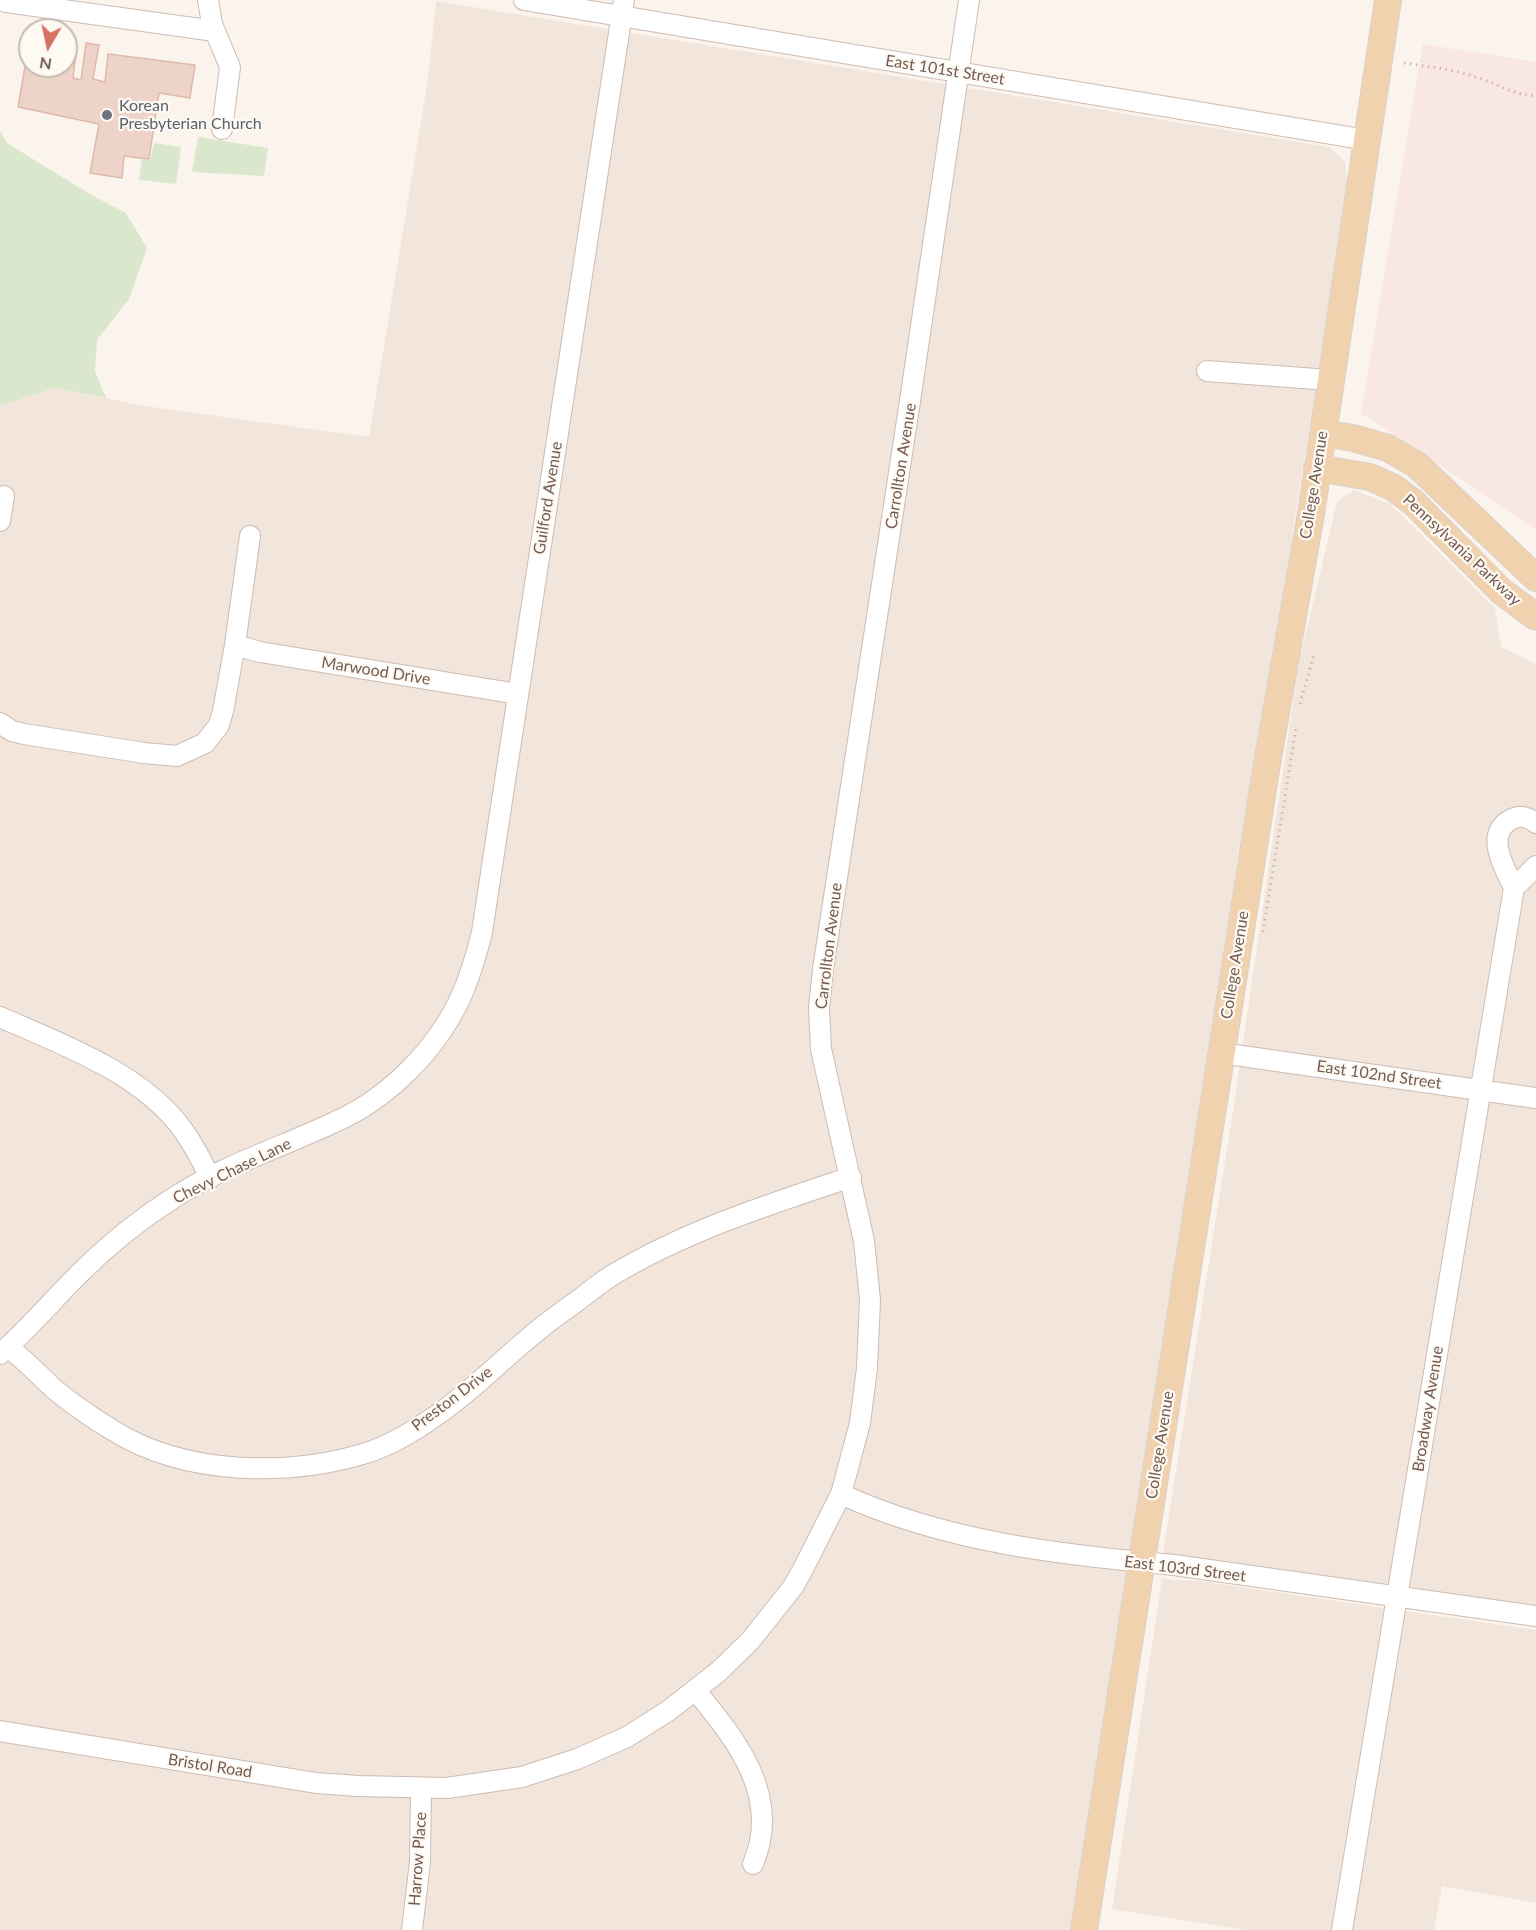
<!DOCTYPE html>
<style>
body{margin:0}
#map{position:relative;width:1536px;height:1930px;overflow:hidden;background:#fbf4ed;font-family:Lato,sans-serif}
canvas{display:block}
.north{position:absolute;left:18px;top:18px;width:60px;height:60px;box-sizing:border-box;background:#fdf9f3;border:2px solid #c6bab3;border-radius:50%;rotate:189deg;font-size:16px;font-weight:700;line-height:24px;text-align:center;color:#745b52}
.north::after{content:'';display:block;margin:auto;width:21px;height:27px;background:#d57162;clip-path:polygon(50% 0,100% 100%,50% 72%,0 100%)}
</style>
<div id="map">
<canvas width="1536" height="1930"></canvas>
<div class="north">N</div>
</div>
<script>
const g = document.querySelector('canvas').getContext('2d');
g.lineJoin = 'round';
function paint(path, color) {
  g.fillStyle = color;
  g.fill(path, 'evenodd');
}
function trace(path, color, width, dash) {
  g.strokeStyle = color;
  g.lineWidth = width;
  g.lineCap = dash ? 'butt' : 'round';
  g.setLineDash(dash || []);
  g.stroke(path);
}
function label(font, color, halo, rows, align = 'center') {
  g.font = font + ' Lato,sans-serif';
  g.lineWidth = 4.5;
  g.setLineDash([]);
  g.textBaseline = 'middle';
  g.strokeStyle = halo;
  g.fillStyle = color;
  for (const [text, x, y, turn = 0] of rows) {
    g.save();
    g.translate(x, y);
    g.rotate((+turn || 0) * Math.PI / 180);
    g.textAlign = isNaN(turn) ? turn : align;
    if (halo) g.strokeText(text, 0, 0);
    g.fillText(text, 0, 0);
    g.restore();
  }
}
const residential = new Path2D(`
 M436 1 1329 147 1345 161 1347 185 1264 719 1239 848 1138 1535 1074 1930H0V406L54 388 145 406 369 437 428 79Z
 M1354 490 1390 504 1495 608 1501 647 1536 664V1608L1163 1553 1233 1111 1299 662 1337 502Z
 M1162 1579 1199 1581 1536 1630V1903L1442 1886 1434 1930H1246L1112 1909Z`);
const commercial = new Path2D(`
 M1423 44 1536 62V530L1361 413Z`);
const green = new Path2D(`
 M0 131 7 143 93 196 126 213 147 248 129 299 97 340 95 371 106 398 54 388 0 406Z
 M198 137 268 148 264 176 192 172Z
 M154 143 181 147 176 184 139 180 142 158 150 160Z`);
const building = new Path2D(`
 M86 43 99 45 93 79 105 82 108 54 195 65 190 98 159 93 149 159 124 156 122 178 90 173 99 124 18 107 29 44 30 66H66V51L76 53 73 78 81 80Z`);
const path = new Path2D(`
 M1404 63C1432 67 1460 70 1487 81 1505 88 1516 95 1536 96
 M1300 704 1314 654
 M1263 932 1296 728`);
const minor = new Path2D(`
 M2 0 6 2 215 31
 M208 0 212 24 230 67 222 129
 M524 0 1367 140
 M1207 371 1330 380
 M0 521 4 496
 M235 645 260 652 518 694
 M0 723 12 731 24 734 144 753 177 756 205 743 219 725 223 711 235 645 250 536
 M1536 823C1527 817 1520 814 1510 820 1484 835 1505 869 1514 888L1536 866
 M0 1017C61 1044 142 1073 183 1130 194 1145 202 1161 210 1178
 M1221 1053 1536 1098
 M8 1347C25 1360 39 1375 54 1389 72 1404 94 1419 114 1431 185 1475 288 1477 366 1453 389 1446 414 1431 434 1417 469 1394 498 1363 530 1337 546 1323 563 1311 580 1299 590 1291 600 1283 611 1276 685 1231 770 1204 851 1177
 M0 1354C28 1329 53 1300 79 1274 108 1245 140 1219 175 1197 224 1165 282 1147 335 1122 389 1098 439 1048 463 992 471 973 477 953 482 932L624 0
 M841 1494C945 1542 1062 1555 1174 1565L1536 1616
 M696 1691C736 1740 782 1796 753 1864
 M0 1731 316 1783 358 1786 447 1788 522 1777 577 1759 627 1737 668 1711 718 1672 750 1641 793 1587 802 1571 841 1494 860 1423 867 1368 870 1300 864 1241 821 1049 819 1008 823 969 910 401 969 0
 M412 1930 420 1862 421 1789
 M1342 1930 1514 888`);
const major = new Path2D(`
 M1323 433 1353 438 1388 448 1417 465 1536 578
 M1317 468 1370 477 1394 488 1414 503 1501 591 1536 617
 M1084 1930 1266 770 1311 514 1388 0`);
const markers = [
 [107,115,6,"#6b7280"]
];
const streetNames = [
 ["East 101st Street",945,70,9],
 ["Carrollton Avenue",901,466,-81],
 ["College Avenue",1314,485,-81],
 ["Guilford Avenue",548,498,-81],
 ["Pennsylvania Parkway",1462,550,43],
 ["Marwood Drive",376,671,9],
 ["Carrollton Avenue",829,946,-83],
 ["College Avenue",1235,965,-81],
 ["East 102nd Street",1379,1075,8],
 ["Chevy Chase Lane",232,1171,-26],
 ["Preston Drive",452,1399,-37],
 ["Broadway Avenue",1428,1409,-81],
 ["College Avenue",1160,1445,-81],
 ["East 103rd Street",1185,1569,7],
 ["Bristol Road",210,1766,9],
 ["Harrow Place",418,1859,-86]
];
const worshipNames = [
 ["Korean",119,106],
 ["Presbyterian Church",119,124]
];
paint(residential, '#f2e6dc');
paint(commercial, '#f9e7e2');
paint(green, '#dae7cc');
paint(building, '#edd3c8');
trace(building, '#deb9aa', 1.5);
trace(minor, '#ccbcb3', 22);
trace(major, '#d8d1cf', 28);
trace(path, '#d2b6aa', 3, [1.5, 4.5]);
trace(minor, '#fff', 20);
trace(major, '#f1d2ae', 26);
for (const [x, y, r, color] of markers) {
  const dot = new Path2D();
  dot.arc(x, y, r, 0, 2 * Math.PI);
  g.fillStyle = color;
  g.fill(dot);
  trace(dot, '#fdf9f3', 2);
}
label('16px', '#745b52', '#fdf9f3', streetNames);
label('16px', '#5b616d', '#fdf9f3', worshipNames, 'left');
</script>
